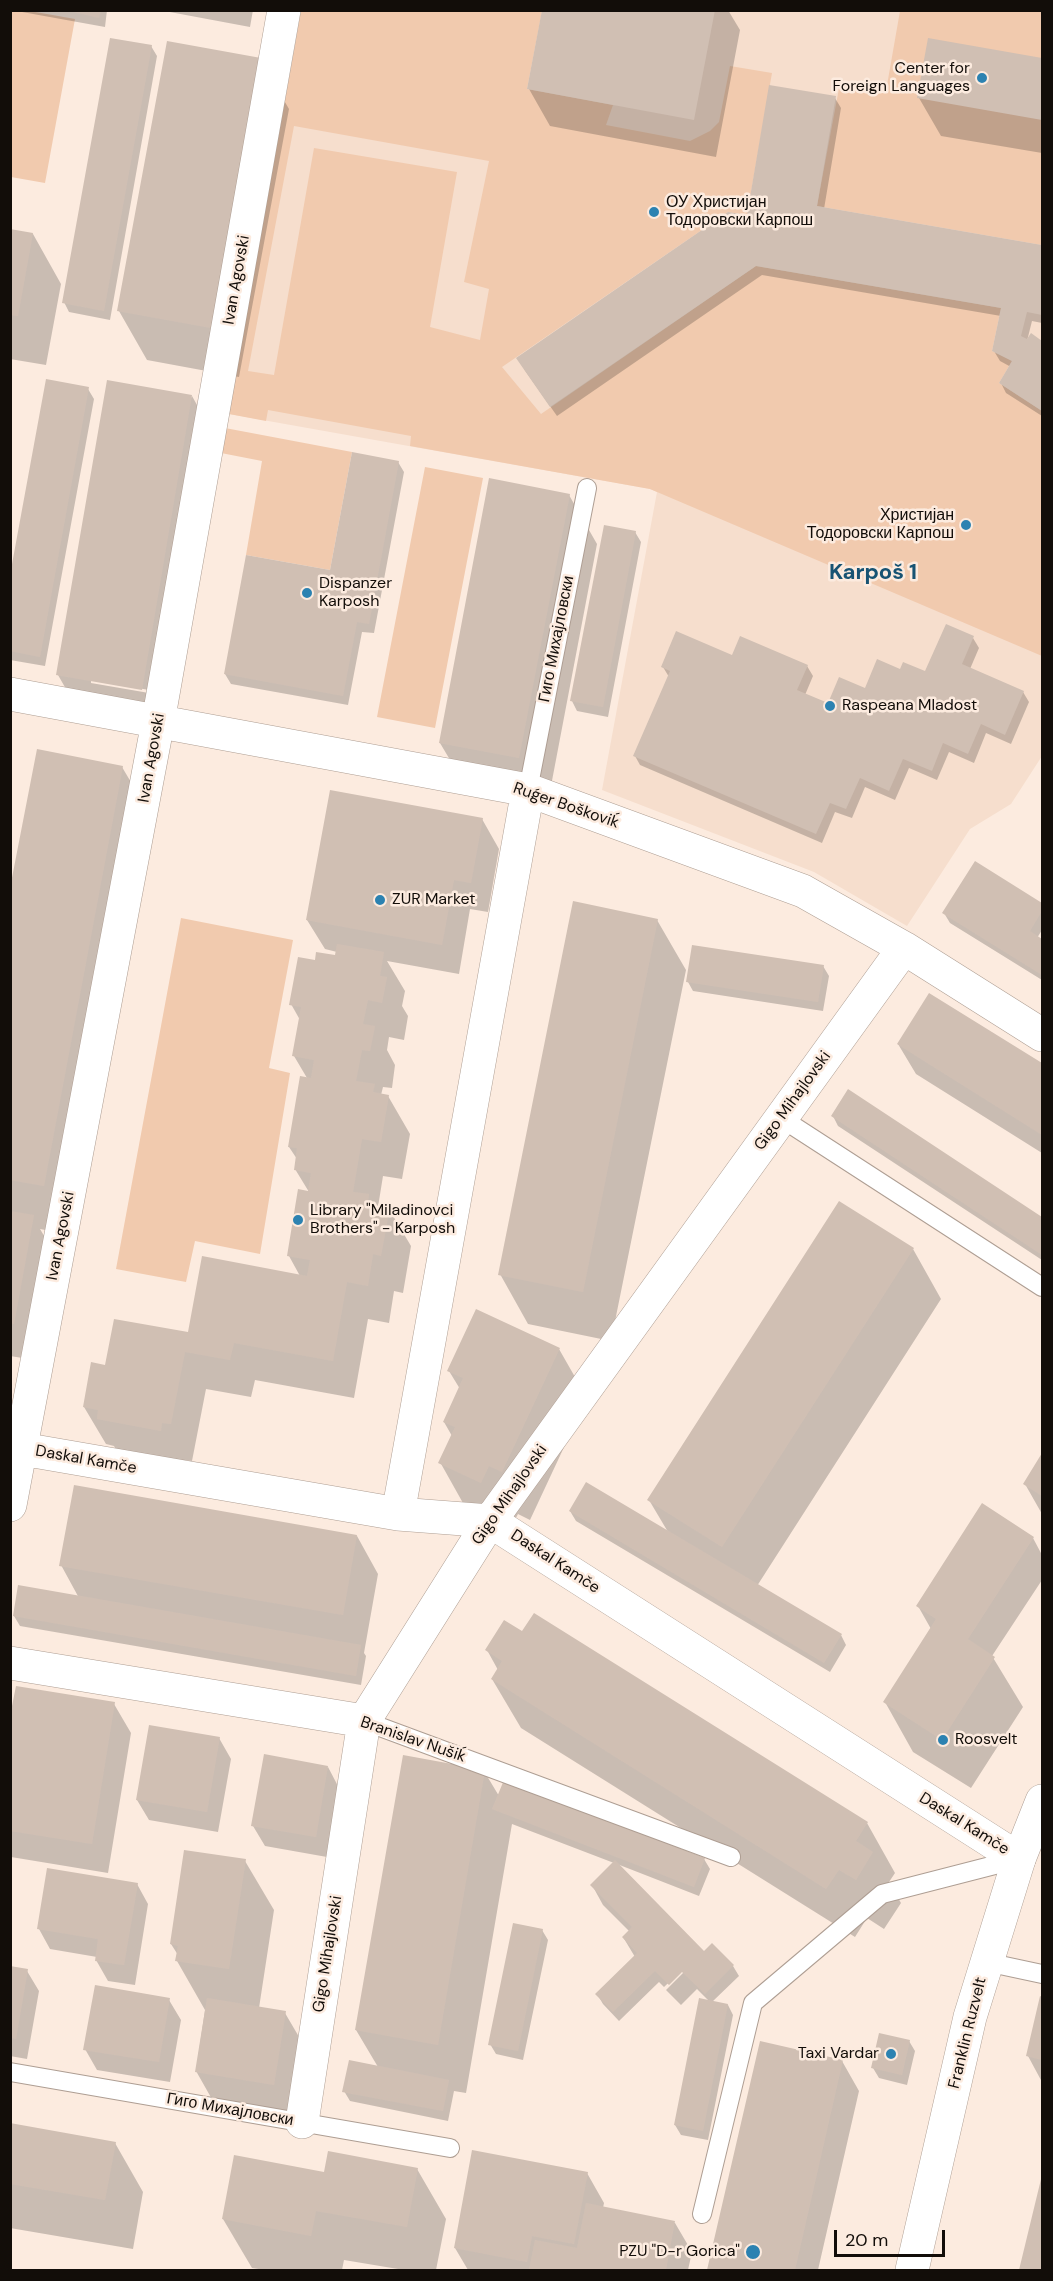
<!DOCTYPE html>
<meta charset="utf-8">
<style>
body{margin:0}
#map{position:relative;width:1053px;height:2281px;overflow:hidden;background:#fcebdf;font-family:"DM Sans",sans-serif}
canvas{display:block}
.frame{position:absolute;inset:0;border:12px solid #120d09;pointer-events:none}
.scale{position:absolute;left:834px;top:2230px;width:111px;height:27px;box-sizing:border-box;border:3px solid #120d09;border-top:0;padding-left:8px;font-size:18px;line-height:21px;white-space:nowrap;color:#120d09;-webkit-text-stroke:4px #fcebdf;paint-order:stroke}
</style>
<div id="map">
<canvas width="1053" height="2281"></canvas>
<div class="frame"></div>
<div class="scale">20 m</div>
</div>
<script>
const g = document.querySelector('canvas').getContext('2d');
g.lineJoin = 'round';
function paint(path, color) {
  g.fillStyle = color;
  g.fill(path, 'evenodd');
}
function trace(path, color, width, dash) {
  g.strokeStyle = color;
  g.lineWidth = width;
  g.lineCap = dash ? 'butt' : 'round';
  g.setLineDash(dash || []);
  g.stroke(path);
}
function label(font, color, halo, rows, align = 'center') {
  g.font = font + ' "DM Sans",sans-serif';
  g.lineWidth = 5;
  g.setLineDash([]);
  g.textBaseline = 'middle';
  g.strokeStyle = halo;
  g.fillStyle = color;
  for (const [text, x, y, turn = 0] of rows) {
    g.save();
    g.translate(x, y);
    g.rotate((+turn || 0) * Math.PI / 180);
    g.textAlign = isNaN(turn) ? turn : align;
    if (halo) g.strokeText(text, 0, 0);
    g.fillText(text, 0, 0);
    g.restore();
  }
}
const built = new Path2D(`
 M301 11H1042V756L1011 804 970 829 907 926 814 872 602 790 657 492 650 489 229 414Z`);
const green = new Path2D(`
 M10 11H30L75 19 45 183 11 177Z
 M301 11H542L527 89 613 105 606 125 690 141 710 131 719 122 730 66 772 73 747 215 728 212 502 367 541 414 756 266 1001 308 992 351 1012 361 999 383 1042 411V656L650 489 410 446 411 436 268 410 266 421 229 414ZM294 126 489 161 464 282 489 289 480 340 430 327 457 172 314 148 274 375 248 371Z
 M900 11H1042V245L817 206 840 83 886 91Z
 M225 428 352 452 330 570 246 555 262 461 221 453Z
 M425 467 483 478 435 728 377 717Z
 M181 918 293 940 269 1068 290 1073 260 1254 195 1241 186 1282 116 1269Z`);
const shadow = new Path2D(`
 M11 10H107L105 27Z
 M159 10H253L250 27Z
 M543 10H728L740 30 716 157 550 126 529 89Z
 M929 40 1042 59V153L941 136 919 98Z
 M151 46 157 56 110 320 69 312 64 302Z
 M260 59 289 109 239 377 147 360 119 311Z
 M835 98 841 108 824 209 1042 247V323L1032 321 1027 341 1031 335 1042 342V416L1006 393 1001 383 1011 367 1000 361 994 351 1001 316 762 275 557 416 524 369 748 217Z
 M10 230 33 234 61 284 46 365 10 359Z
 M88 389 94 399 45 666 10 660V583Z
 M192 396 220 446 170 739 86 724 58 675ZM91 680 149 690V693L91 683Z
 M398 462 404 472 374 633 362 632 348 705 231 684 225 674 331 572Z
 M569 495 597 544 547 807 469 792 440 743Z
 M635 532 641 542 608 717 577 711 572 701Z
 M973 638 979 648 970 669 1023 692 1029 702 1011 744 986 733 974 763 949 752 937 780 909 768 895 800 865 787 852 818 835 812 822 843 640 765 635 756 669 677 663 667 732 657 807 666 813 676 805 695 828 705 866 690 901 671 926 673Z
 M122 767 151 816 72 1235 40 1229 55 1254 35 1360 10 1356V896Z
 M482 819 499 849 488 912 470 909 459 974 387 961 405 991 402 1006 408 1016 404 1040 389 1037 387 1050 395 1065 392 1088 383 1087 381 1095 388 1096 410 1134 402 1179 383 1176 378 1207 389 1209 411 1246 403 1293 394 1291 389 1323 368 1319 354 1398 255 1380 251 1397 206 1389 192 1461 183 1460 182 1468 120 1457 114 1446 106 1444 84 1407 107 1367 190 1334 300 1276 289 1256 309 1192 295 1169 297 1159 289 1147 307 1078 294 1056 300 1020 291 1004 316 962 336 957 337 952 325 949 307 920Z
 M975 863 1042 904V930L1037 938 1042 941V980L950 923 944 913Z
 M657 920 686 970 611 1341 528 1324 500 1274Z
 M823 966 829 976 823 1011 693 991 688 982Z
 M929 995 1042 1065V1153L916 1074 898 1044Z
 M849 1091 1042 1218V1260L838 1126 833 1116Z
 M913 1249 941 1299 757 1586 841 1635 846 1645 830 1672 576 1521 570 1511 668 1532 649 1500Z
 M559 1349 587 1398 530 1520 518 1514 509 1531 468 1512 440 1462 452 1436 444 1422 460 1389 449 1371Z
 M1042 1455V1514L1025 1484Z
 M357 1536 378 1574 364 1653 366 1656 361 1685 20 1626 14 1616 79 1598 61 1565Z
 M1033 1538 1042 1555V1580L992 1656 1023 1707 971 1788 913 1752 885 1702 931 1629 918 1606Z
 M487 1650 867 1823 895 1873 889 1882 901 1903 884 1929 867 1918 855 1937 521 1728 492 1679 498 1670Z
 M114 1704 131 1733 108 1873 11 1857 10 1725Z
 M219 1738 231 1759 218 1832 149 1820 137 1800Z
 M328 1767 339 1788 327 1857 265 1846 253 1826Z
 M484 1771 499 1796 704 1859 710 1869 699 1896 617 1864 704 1953 712 1945 733 1966 739 1976 712 2002 728 2005 733 2015 708 2140 681 2135 675 2125 710 2002 697 1989 681 2005 666 1990 684 1972V1968L664 1987 659 1982 619 2021 603 2004 597 1994 635 1957 623 1937 630 1932 603 1905 592 1885 614 1863 512 1824 466 2093 454 2091 448 2121 350 2101 344 2091 378 2067 356 2030Z
 M245 1861 274 1910 259 2008 285 2013 302 2042 290 2114 213 2101 196 2071 205 2010 177 1961 178 1955 171 1944Z
 M137 1884 148 1904 135 1985 108 1981 96 1960 97 1957 50 1949 39 1929Z
 M542 1930 548 1940 523 2060 496 2054 490 2044Z
 M10 1968 27 1971 39 1991 27 2059 10 2056Z
 M1041 1998H1042V2082L1028 2056Z
 M169 2000 181 2020 170 2082 97 2070 85 2049Z
 M909 2041 915 2051 907 2085 879 2078 873 2068Z
 M761 2043 842 2061 859 2091 818 2270H709Z
 M10 2125 115 2143 143 2192 133 2249 10 2228Z
 M417 2169 446 2219 436 2270H404L344 2260 342 2270H265L252 2268 223 2219Z
 M587 2173 604 2203 603 2208 675 2223 692 2252 688 2270H468L455 2248Z
 M1042 2178V2270H1020Z`);
const building = new Path2D(`
 M65 10H101L99 18Z
 M542 10H715L694 120 527 89Z
 M110 38 152 45 104 311 62 303Z
 M928 38 1042 58V120L917 98Z
 M167 41 261 58 211 328 117 311Z
 M769 85 836 96 817 206 1042 245V315L1027 312 1021 336 1027 339 1031 333 1042 341V411L999 383 1012 361 992 351 1001 308 756 266 550 407 516 358 728 212 747 215Z
 M10 229 33 233 18 316 10 315Z
 M46 379 89 387 40 657 10 651V575Z
 M107 380 192 395 142 690 56 675Z
 M352 452 399 461 369 624 357 622 343 696 224 674 246 555 330 570Z
 M489 478 570 494 519 758 439 743Z
 M604 525 636 531 603 707 570 701Z
 M946 624 974 636 962 664 1024 691 1005 735 981 724 968 754 943 743 932 771 903 759 889 791 860 778 846 809 830 803 816 834 633 756 670 671 661 667 676 631 732 655 740 636 808 665 797 690 828 703 839 677 865 688 877 659 900 669 903 662 925 671Z
 M37 749 123 766 44 1186 10 1180V888Z
 M330 790 483 818 471 883 454 880 442 945 306 920Z
 M975 861 1042 903V911L1030 931 1042 939V975L942 913Z
 M573 901 658 919 583 1292 498 1275Z
 M337 944 384 952 380 976 387 977 382 1003 368 1000 363 1024 375 1026 370 1051 362 1050 356 1081 375 1084 373 1092 389 1095 381 1142 362 1139 353 1192 369 1194 368 1204 390 1207 381 1256 373 1254 368 1286 347 1282 333 1361 234 1343 230 1360 185 1352 171 1424 162 1423 161 1431 97 1419 98 1410 83 1407 91 1362 105 1365 114 1319 188 1332 202 1256 307 1276 310 1260 287 1256 298 1189 308 1191 311 1173 294 1170 297 1148 288 1147 300 1076 311 1078 314 1060 292 1056 301 1007 289 1005 298 957 315 960 316 952 335 955Z
 M692 945 824 965 818 1002 686 982Z
 M929 993 1042 1063V1135L897 1044Z
 M848 1089 1042 1217V1255L831 1116Z
 M839 1201 914 1248 722 1547 647 1500Z
 M10 1211 34 1215 14 1324 10 1323Z
 M476 1309 560 1348 502 1472 489 1466 481 1483 438 1463 455 1427 443 1422 463 1378 447 1371Z
 M1042 1453V1496L1023 1484Z
 M586 1482 842 1634 824 1663 569 1511Z
 M74 1485 357 1535 343 1615 59 1566Z
 M982 1503 1034 1537 968 1639 995 1657 942 1740 883 1702 936 1619 916 1606Z
 M18 1585 361 1645 356 1676 13 1616Z
 M534 1613 868 1822 856 1841 873 1852 856 1880 839 1870 826 1889 491 1679 502 1661 485 1650 504 1620 522 1631Z
 M16 1686 115 1702 92 1844 10 1831V1716Z
 M149 1725 220 1737 207 1812 136 1800Z
 M264 1754 328 1766 316 1837 251 1826Z
 M403 1755 485 1770 438 2045 355 2030Z
 M504 1780 705 1858 694 1887 492 1809Z
 M184 1850 246 1859 229 1969 175 1961 178 1946 170 1944Z
 M615 1860 704 1951 712 1943 734 1965 705 1994 682 1972 669 1985 655 1971 613 2012 595 1994 637 1953 622 1937 632 1927 590 1885Z
 M47 1868 138 1883 124 1965 95 1961 98 1939 37 1929Z
 M513 1923 543 1929 518 2051 488 2045Z
 M10 1966 28 1969 16 2039 10 2038Z
 M95 1985 170 1998 159 2062 83 2050Z
 M1040 1996 1042 1997V2060L1026 2056Z
 M207 1998 286 2011 274 2085 195 2072Z
 M699 1998 728 2004 703 2131 674 2125Z
 M879 2033 910 2040 902 2075 871 2068Z
 M760 2041 843 2060 795 2270H707Z
 M349 2060 449 2080 443 2111 342 2092Z
 M10 2123 116 2142 105 2200 10 2184Z
 M472 2150 588 2172 574 2244 532 2236 527 2262 454 2248Z
 M328 2151 418 2168 407 2227 316 2211 311 2236 222 2219 234 2155 324 2172Z
 M1042 2175V2270H1019Z
 M586 2203 675 2221 666 2270H529L535 2240 577 2248Z`);
const lane = new Path2D(`
 M528 790 587 488
 M781 1118 1042 1287
 M364 1721 731 1857
 M986 1962 1042 1974
 M10 2072 450 2148
 M702 2214 753 2003 882 1894 1018 1859`);
const street = new Path2D(`
 M10 694 528 790 803 891 904 948 1042 1035
 M22 1449 398 1514 490 1521 1019 1859
 M10 1505 158 722 284 10
 M398 1514 528 790
 M10 1663 364 1721
 M302 2122 364 1721 490 1521 904 948`);
const secondary = new Path2D(`
 M912 2270 970 2017 1019 1859 1042 1801`);
const markers = [
 [982,78,6,"#2c82b1"],
 [654,212,6,"#2c82b1"],
 [966,525,6,"#2c82b1"],
 [307,593,6,"#2c82b1"],
 [830,706,6,"#2c82b1"],
 [380,900,6,"#2c82b1"],
 [298,1220,6,"#2c82b1"],
 [943,1740,6,"#2c82b1"],
 [891,2054,6,"#2c82b1"],
 [753,2252,8,"#2c82b1"]
];
const poiNames = [
 ["Center for",970,69,"right"],
 ["Foreign Languages",970,87,"right"],
 ["ОУ Христијан",666,203],
 ["Тодоровски Карпош",666,221],
 ["Христијан",954,516,"right"],
 ["Тодоровски Карпош",954,534,"right"],
 ["Dispanzer",319,584],
 ["Karposh",319,602],
 ["Raspeana Mladost",842,706],
 ["ZUR Market",392,900],
 ["Library \"Miladinovci",310,1211],
 ["Brothers\" - Karposh",310,1229],
 ["Roosvelt",955,1740],
 ["Taxi Vardar",879,2054,"right"],
 ["PZU \"D-r Gorica\"",740,2252,"right"]
];
const streetNames = [
 ["Ivan Agovski",237,280,-80],
 ["Гиго Михајловски",557,639,-79],
 ["Ivan Agovski",152,758,-80],
 ["Ruǵer Boškoviḱ",566,806,19],
 ["Gigo Mihajlovski",793,1101,-54],
 ["Ivan Agovski",61,1236,-79],
 ["Daskal Kamče",86,1460,10],
 ["Gigo Mihajlovski",510,1495,-55],
 ["Daskal Kamče",555,1562,33],
 ["Branislav Nušiḱ",413,1740,19],
 ["Daskal Kamče",964,1824,32],
 ["Gigo Mihajlovski",328,1954,-81],
 ["Franklin Ruzvelt",968,2033,-76],
 ["Гиго Михајловски",230,2110,10]
];
const districtNames = [
 ["Karpoš 1",873,573]
];
paint(built, '#f6decd');
paint(green, '#f1caae');
paint(shadow, '#0003');
paint(building, '#d0bfb3');
trace(lane, '#ae9e93', 20);
trace(street, '#ae9e93', 34);
trace(secondary, '#ae9e93', 34);
trace(lane, '#fff', 18);
trace(street, '#fff', 33);
trace(secondary, '#fff', 33);
for (const [x, y, r, color] of markers) {
  const dot = new Path2D();
  dot.arc(x, y, r, 0, 2 * Math.PI);
  g.fillStyle = color;
  g.fill(dot);
  trace(dot, '#fcebdf', 2);
}
label('16px', '#120d09', '#fcebdf', poiNames, 'left');
label('16px', '#120d09', '#fcebdf', streetNames);
label('bold 22px', '#175373', '#fcebdf', districtNames);
</script>
